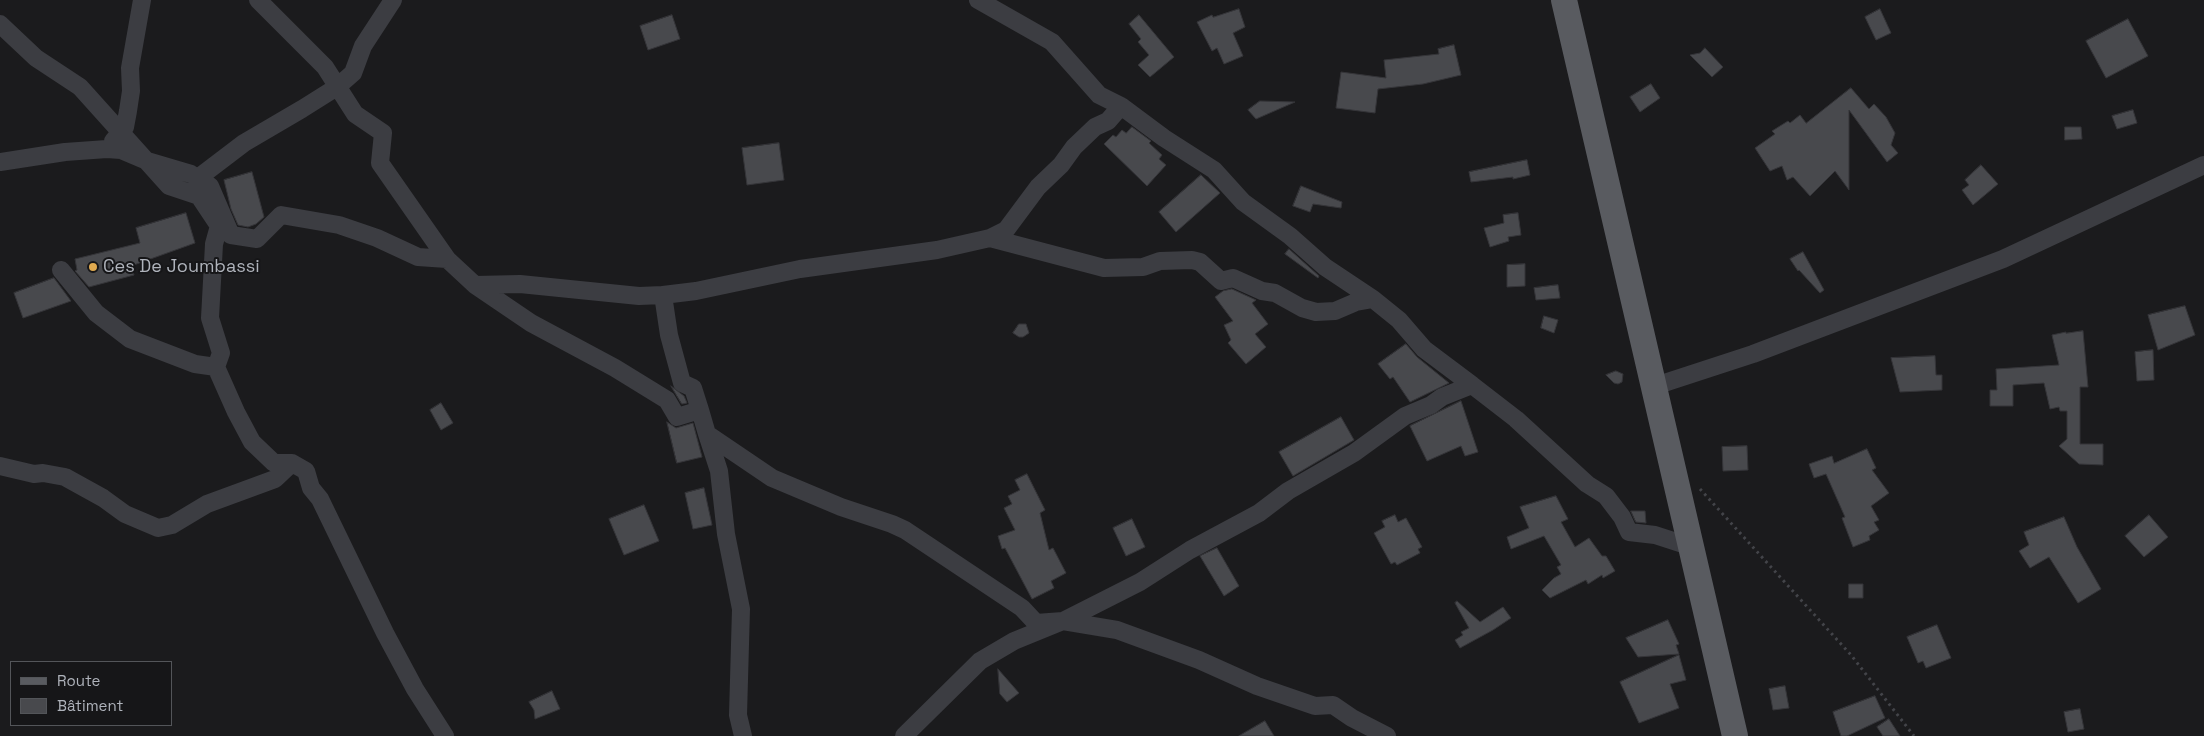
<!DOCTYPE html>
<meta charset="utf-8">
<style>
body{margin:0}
#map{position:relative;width:2204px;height:736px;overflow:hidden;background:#1b1b1d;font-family:"Space Grotesk",sans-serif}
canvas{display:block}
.legend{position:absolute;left:10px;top:661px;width:162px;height:65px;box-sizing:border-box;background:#161618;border:1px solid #535559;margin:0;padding:6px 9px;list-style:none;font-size:15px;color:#afb3bb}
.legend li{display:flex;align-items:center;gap:10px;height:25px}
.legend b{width:25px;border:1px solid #535559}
</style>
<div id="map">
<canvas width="2204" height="736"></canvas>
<ul class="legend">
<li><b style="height:6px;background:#595b60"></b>Route</li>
<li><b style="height:14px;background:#48494d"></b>Bâtiment</li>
</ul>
</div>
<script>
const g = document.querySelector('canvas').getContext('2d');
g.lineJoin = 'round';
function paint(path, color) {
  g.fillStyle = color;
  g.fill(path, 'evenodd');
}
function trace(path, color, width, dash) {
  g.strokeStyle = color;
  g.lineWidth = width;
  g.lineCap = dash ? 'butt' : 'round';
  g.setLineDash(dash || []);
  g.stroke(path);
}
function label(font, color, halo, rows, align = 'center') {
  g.font = font + ' "Space Grotesk",sans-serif';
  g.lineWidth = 4;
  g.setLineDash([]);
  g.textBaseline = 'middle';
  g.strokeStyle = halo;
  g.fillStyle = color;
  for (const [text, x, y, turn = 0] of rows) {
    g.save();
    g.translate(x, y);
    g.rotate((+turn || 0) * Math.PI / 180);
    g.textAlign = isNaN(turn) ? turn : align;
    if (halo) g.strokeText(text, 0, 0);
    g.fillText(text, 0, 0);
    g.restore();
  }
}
const building = new Path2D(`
 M1239 9 1245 27 1233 33 1243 56 1224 64 1217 48 1212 51 1197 22 1212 15 1213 17Z
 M1880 9 1891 33 1876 40 1865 17Z
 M672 15 680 39 648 50 640 26Z
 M1139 15 1174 57 1150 77 1138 65 1149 55 1138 42 1141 39 1129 24Z
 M2128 19 2148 56 2106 78 2086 41Z
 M1454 45 1461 75 1423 84 1378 89 1375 113 1336 108 1341 72 1386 78 1384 60 1439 54 1438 49Z
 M1705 48 1723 67 1712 77 1690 55 1700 53Z
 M1651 84 1660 98 1640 112 1630 97Z
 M1851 88 1869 109 1874 104 1886 117 1895 133 1891 145 1898 153 1887 162 1849 110V190L1835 171 1810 196 1793 177 1787 180 1782 166 1770 171 1755 148 1775 134 1772 131 1788 121 1790 123 1800 115 1806 123Z
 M1260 101 1295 102 1256 119 1248 110Z
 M2133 110 2137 123 2117 129 2112 116Z
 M1132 127 1151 141 1149 143 1162 155 1159 159 1166 165 1147 186 1104 144 1113 135 1116 137 1122 130 1126 133Z
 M2065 127H2081L2082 139 2065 140Z
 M779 143 784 180 747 185 742 148Z
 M1527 160 1530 175 1513 179V177L1471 182 1469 172Z
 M1981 165 1998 184 1973 205 1962 190 1969 185 1965 180Z
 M252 172 264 217 256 224 248 227 238 225 231 209 224 180Z
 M1201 175 1220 193 1176 232 1159 212Z
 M1301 186 1342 202 1341 208 1313 204 1310 212 1293 206Z
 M186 213 195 243 131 266 134 275 89 287 75 271 77 270 75 259 140 243 136 228Z
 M1518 213 1521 235 1508 237 1509 241 1490 247 1484 228 1504 223 1503 215Z
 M1289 249 1319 276 1318 278 1285 254Z
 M1803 252 1824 290 1820 293 1799 270 1798 271 1790 259Z
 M1525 264V286L1507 287V265Z
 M54 278 71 301 23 318 14 293Z
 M1558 285 1560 298 1536 300 1534 288Z
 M1232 289 1256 300 1252 303 1268 324 1255 334 1266 347 1246 364 1228 343 1231 340 1224 325 1233 321 1215 297 1223 291Z
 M2185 306 2195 335 2158 350 2148 315Z
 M1544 316 1558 320 1554 333 1541 328Z
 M1019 324H1026L1029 333 1023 337H1019L1013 333Z
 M2083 331 2088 387H2080V444H2103V465L2079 464 2059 446 2067 439V411H2060L2059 407 2050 409 2044 383 2013 385V406H1990V390H1997L1996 369 2059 365 2052 335 2066 332V333Z
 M1406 344 1417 357 1449 383 1410 402 1393 377 1390 379 1378 364Z
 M2153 350 2154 380 2137 381 2135 352Z
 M1935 356 1936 375H1942V390L1900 392 1891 358Z
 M1616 371 1623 374 1622 382 1618 384 1614 383 1606 375Z
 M671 386 684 396 687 403 682 404Z
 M1461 401 1478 452 1465 456 1461 446 1427 461 1410 426Z
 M441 403 453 423 441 430 430 410Z
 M1341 417 1354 440 1293 476 1279 452Z
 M667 422 676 428 693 423 702 457 677 463Z
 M1747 446 1748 470 1723 471 1722 447Z
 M1867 449 1876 468 1872 470 1889 493 1871 506 1879 520 1874 522 1879 530 1869 536 1870 540 1853 547 1842 518 1845 517 1826 474 1814 478 1809 464 1832 456 1834 463Z
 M1027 474 1045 510 1040 513 1049 550 1053 548 1066 573 1051 581 1054 588 1032 599 1005 548 1002 549 998 536 1015 530 1004 508 1012 504 1008 496 1020 490 1015 480Z
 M704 488 712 525 693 529 685 493Z
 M1556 496 1568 519 1561 522 1575 547 1589 538 1602 556H1606L1615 571 1603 578 1602 575 1588 584 1586 580 1550 598 1542 590 1554 578 1561 574 1557 567 1561 565 1544 536 1511 549 1507 537 1529 528 1520 507Z
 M644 505 659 541 624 555 609 519Z
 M1631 511H1645L1646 523 1636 522Z
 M1395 515 1398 522 1406 518 1422 547 1418 549 1420 553 1397 565 1395 562 1391 564 1374 533 1385 527 1382 521Z
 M2149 515 2168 537 2144 557 2125 536Z
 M2064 517 2077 547 2101 589 2078 603 2049 557 2030 568 2019 551 2029 545 2024 532Z
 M1132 519 1145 547 1126 556 1113 528Z
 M1217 548 1239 586 1224 596 1200 556Z
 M1849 584H1863V598H1849Z
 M1457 601 1480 622 1503 607 1511 618 1493 630 1460 648 1455 640 1463 635 1461 632 1469 628 1455 603Z
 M1668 620 1679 644 1676 645 1679 654 1638 657 1626 638Z
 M1937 625 1951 658 1926 668 1923 661 1918 663 1907 637Z
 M1679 655 1686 680 1670 684 1679 708 1639 723 1620 682Z
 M998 669 1019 693 1007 702 1000 694Z
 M1785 686 1789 708 1773 710 1769 689Z
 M552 691 560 709 535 719 534 710 529 702Z
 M1875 696 1885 718 1847 736H1841L1833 712Z
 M2080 709 2084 729 2068 732 2064 712Z
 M1889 719 1900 736H1883L1877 727Z
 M1265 721 1274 736H1239Z`);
const path = new Path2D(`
 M1700 489 1851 655 1914 736`);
const street = new Path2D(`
 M258 0 325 67 355 114 383 133 380 163 447 259
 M978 0 1052 42 1099 95 1121 106 1164 138 1214 170 1243 202 1290 236 1325 267 1373 299 1399 320 1424 349 1472 385
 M0 24 36 58 80 87 169 186 199 196 219 226 214 244 210 318 221 353 216 367
 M113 141 125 127 128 111 131 91 130 68 142 0
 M0 162 65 152 107 149 121 150 147 161 191 174 210 186 231 235 257 239 281 215 339 225 377 238 418 257 447 259 475 285 531 323 615 368 667 400 677 417 700 410 707 434 772 478 841 507 892 524 905 530 1022 608 1036 623 1063 621 1117 630 1199 660 1257 686 1315 706 1333 705 1352 718 1387 736
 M198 178 244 143 302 109 337 87 353 73 363 46 393 0
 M990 238 1104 268 1143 267 1160 261 1192 260 1200 262 1221 281 1233 278 1262 291 1275 293 1302 308 1316 312 1335 311 1356 302 1373 299
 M61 270 96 313 130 339 195 364 216 367 236 412 252 442 274 463H292L306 471 311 488 320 499 385 633 415 689 445 736
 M475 285 520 284 639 296 663 295 696 291 800 269 937 250 990 238 1006 230 1038 187 1061 165 1074 147 1095 127 1108 121 1121 106
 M663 295 669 335 682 383 693 388 700 410
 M1655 386 1753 354 2003 259 2204 165
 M707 434 719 471 726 534 741 609 738 715 743 736
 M0 466 34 474 43 473 65 477 103 498 125 514 158 528 172 525 207 504 275 479 292 463
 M904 736 980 661 1014 641 1063 621 1140 582 1190 550 1259 513 1288 491 1354 453 1405 416 1431 405 1442 397 1472 385 1516 419 1587 484 1606 496 1622 517 1629 532 1655 535 1692 547`);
const primary = new Path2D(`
 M1564 0 1735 736`);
const markers = [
 [93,267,5,"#e0aa50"]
];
const poiNames = [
 ["Ces De Joumbassi",103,267]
];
paint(building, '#48494d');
trace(building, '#353539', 1);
trace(path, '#434449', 3, [2.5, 4]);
trace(street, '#3c3d42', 18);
trace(primary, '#595b60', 26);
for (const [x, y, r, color] of markers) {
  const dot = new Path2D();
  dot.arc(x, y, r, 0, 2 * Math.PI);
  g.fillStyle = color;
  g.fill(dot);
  trace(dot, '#161618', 2);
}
label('18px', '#afb3bb', '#161618', poiNames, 'left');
</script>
